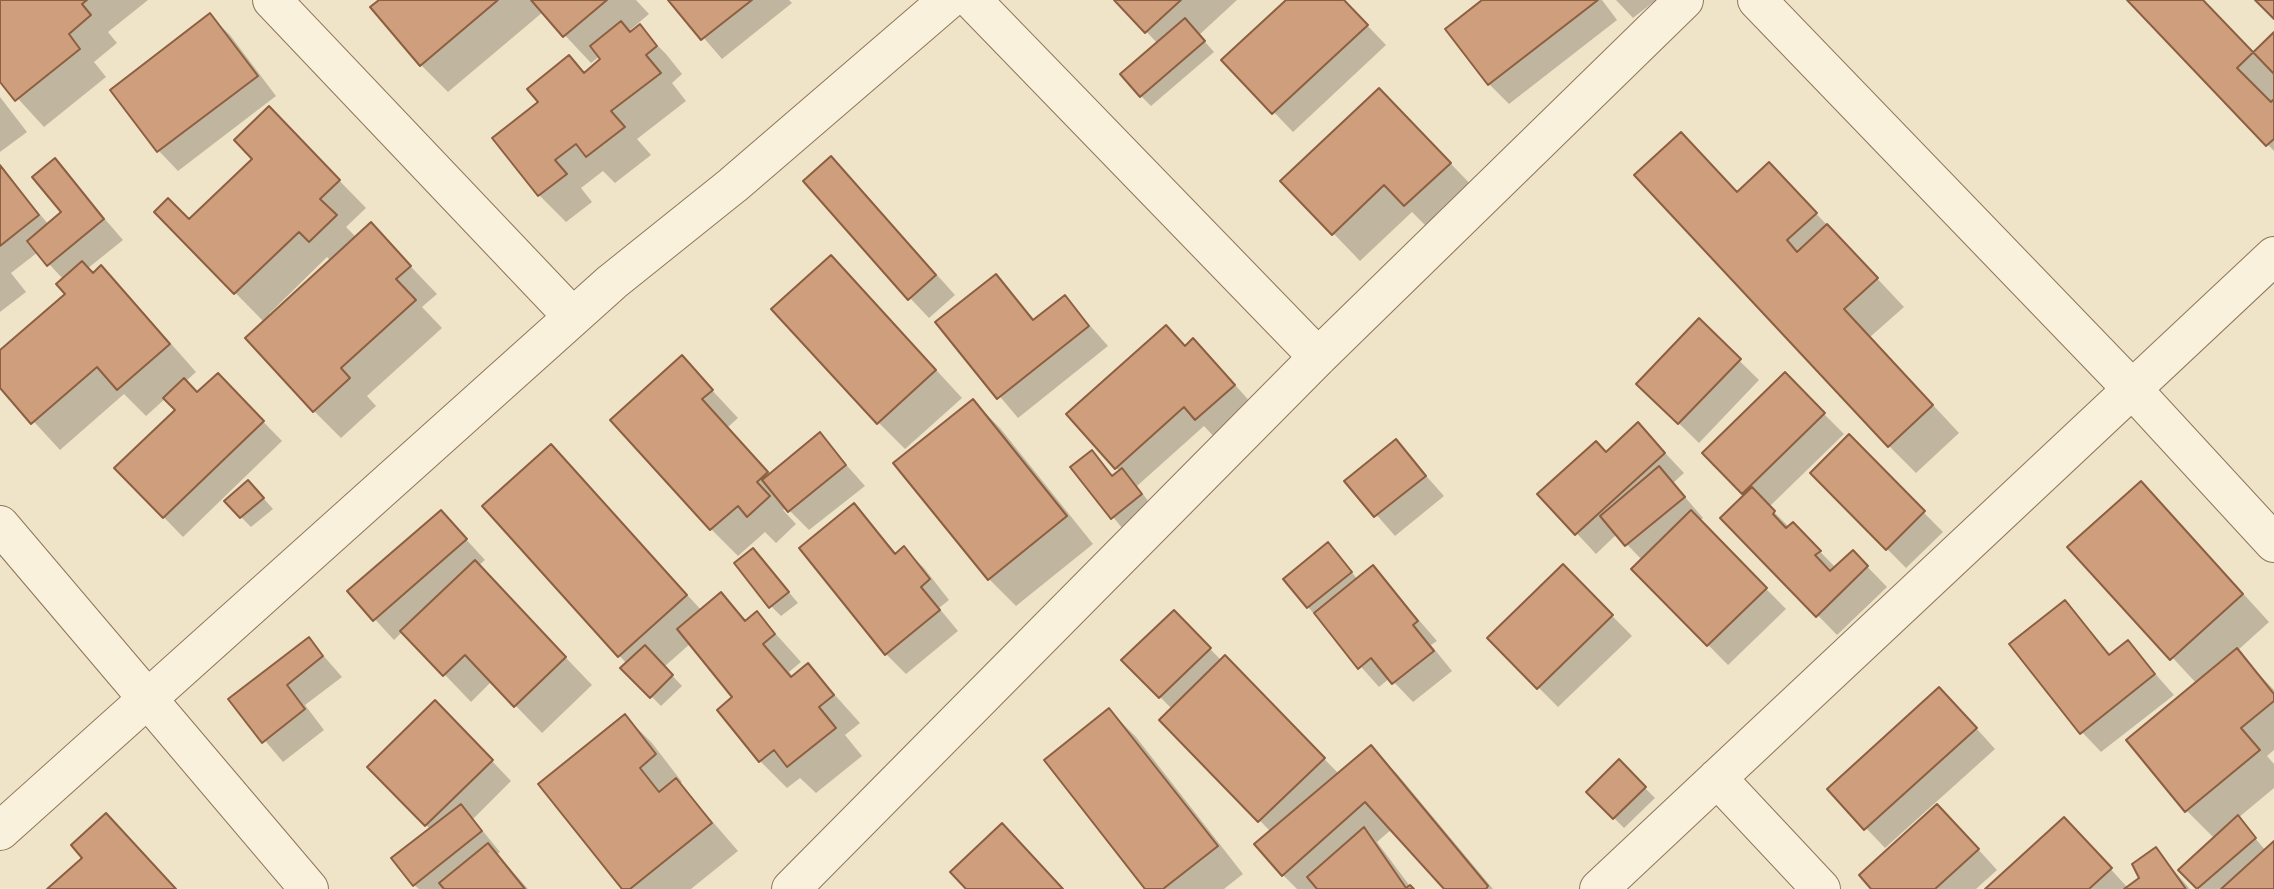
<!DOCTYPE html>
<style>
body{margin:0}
canvas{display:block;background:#f0e4c8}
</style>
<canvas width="2274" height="889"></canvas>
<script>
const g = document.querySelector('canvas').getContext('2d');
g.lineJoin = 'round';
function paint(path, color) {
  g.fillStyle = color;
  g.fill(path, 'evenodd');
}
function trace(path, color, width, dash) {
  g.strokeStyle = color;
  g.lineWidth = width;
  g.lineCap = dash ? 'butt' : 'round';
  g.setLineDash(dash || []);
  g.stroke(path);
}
const shadow = new Path2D(`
 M0 0H148L108 32 117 43 94 62 106 77 44 127 0 79Z
 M381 0H636L649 14 629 31 631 33 639 27 666 54 682 74 672 83 686 101 637 139 651 155 615 183 603 171 581 188 592 202 566 222 539 195 494 138 541 103 569 58 585 74 603 59 600 56 591 63 543 12 448 92 421 65Z
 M671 0H789L792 3 722 59Z
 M1117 0H1237L1199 35 1214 52 1151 106 1141 96 1158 44Z
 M1288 0H1343L1386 45 1293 132 1224 60Z
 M1485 0H1602L1617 20 1509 104 1489 84Z
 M1616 0H1656L1633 18Z
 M2129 0H2202L2254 54 2274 34V151Z
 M210 16 230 35 276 96 178 171 159 151 112 90Z
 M0 97 27 132 0 152Z
 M1406 117 1477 191 1432 232 1412 212 1360 261 1283 181Z
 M296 136 366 208 346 227 357 238 371 225 437 294 422 307 442 328 367 396 376 406 341 438 314 411 264 322 156 212 190 222ZM327 257 331 261 271 316 269 314Z
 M54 160 123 240 87 269 93 275 101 268 128 295 196 372 185 382 198 394 218 375 282 441 183 537 116 468 177 410 166 398 146 416 124 394 60 450 0 385V352L67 294 63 279 38 252 11 273 26 292 0 312V167L49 225 64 213Z
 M850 178 955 295 929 318 910 298Z
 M1796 192 1904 307 1870 337 1959 433 1916 473 1889 446 1738 194Z
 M996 276 1035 321 1065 297 1108 346 1018 418 938 323Z
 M858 285 962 398 905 449 878 422Z
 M1699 321 1759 380 1699 443 1658 403Z
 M1186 347 1213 360 1253 405 1216 439 1204 426 1137 486 1151 505 1122 528 1073 468 1102 462 1113 477 1120 472 1068 415Z
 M682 358 738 418 728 427 771 474 820 435 865 486 809 530 786 507 783 510 796 524 776 543 765 532 738 556 711 529Z
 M1785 375 1844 434 1769 507 1789 527 1793 524 1836 568 1853 552 1887 587 1837 635 1723 518 1746 495 1705 453Z
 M973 401 1000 428 1093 544 1016 606 989 579Z
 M1638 424 1684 473 1673 483 1703 518 1699 521 1786 609 1728 665 1633 569 1642 560 1617 534 1596 554 1540 494 1606 454Z
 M1849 437 1943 532 1906 568 1812 473Z
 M1396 442 1444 496 1395 536 1347 481Z
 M551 446 702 611 721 595 747 621 757 613 801 662 789 672 793 677 808 665 860 723 845 735 862 756 816 793 800 778 787 788 760 761 735 697 691 643 664 667 682 686 661 706 623 668 627 664 484 506Z
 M258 492 273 509 251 527 241 517Z
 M854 506 897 554 904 548 924 568 949 600 939 608 958 631 906 674 886 654Z
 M2168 511 2269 622 2237 651 2274 690V750L2267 756 2274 764V788L2238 818 2266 851 2274 844V889H2200L2181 870 2215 839 2187 811 2197 684 2070 547Z
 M441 512 485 560 478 566 592 685 542 733 492 681 471 702 403 631 394 640 349 591Z
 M753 550 798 603 781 616 771 606Z
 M1338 555 1358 580 1373 567 1437 641 1431 645 1452 671 1413 702 1390 678 1379 687 1308 607Z
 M1563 566 1632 636 1558 707 1489 638Z
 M2065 602 2112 656 2128 643 2174 695 2101 752 2082 732Z
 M1174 613 1222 661 1252 685 1339 774 1371 748 1398 775 1493 889H1446L1392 829 1377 842 1412 889H1297L1283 875 1271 832 1161 720 1172 709 1124 661Z
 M309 639 342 677 305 705 324 730 283 762 231 700Z
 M1959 709 1995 749 1885 848 1829 789Z
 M1109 710 1136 737 1243 874 1224 889H1148Z
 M625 716 652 743 682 782 680 784 738 851 691 889H625Z
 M455 722 511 781 473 819 500 852 497 854 528 889H419L414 885 431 830 370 767Z
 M1619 762 1655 798 1624 828 1588 792Z
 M1957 826 1997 870 1976 889H1873Z
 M2083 839 2128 888 2141 878 2155 849 2190 889H1988Z`);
const building = new Path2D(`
 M0 0H87L82 4 91 15 69 34 80 49 15 101 0 82Z
 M379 0H498L420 66 370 7Z
 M531 0H607L563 37Z
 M668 0H752L701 40Z
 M1114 0H1181L1145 33Z
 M1286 0H1344L1368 25 1272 114 1221 60Z
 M1482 0H1598L1488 85 1445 29Z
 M2127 0H2203L2274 74V139L2266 146Z
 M2255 0H2274V19Z
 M210 13 258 76 157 152 110 90Z
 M1185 18 1205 41 1140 97 1120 74Z
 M621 21 630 32 640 24 657 46 646 55 661 73 611 111 625 127 586 157 576 144 555 160 567 174 538 196 492 138 538 102 527 89 569 55 584 73 600 59 590 46Z
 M2274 32V99L2271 102 2237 68Z
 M1379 88 1451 163 1404 206 1384 185 1332 235 1280 181Z
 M269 106 340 180 320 199 337 215 309 242 299 232 234 294 154 212 168 198 189 219 252 159 234 140Z
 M1681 132 1737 192 1769 162 1817 213 1787 240 1797 252 1827 224 1878 278 1844 309 1933 405 1888 447 1634 175Z
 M831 156 936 275 908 300 803 181Z
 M55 158 104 219 47 266 27 241 61 212 32 177Z
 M0 165 39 215 0 246Z
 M371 222 411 266 396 279 416 300 341 368 350 378 313 412 245 338Z
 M831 255 936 370 877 424 771 309Z
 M82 261 93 273 101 265 170 344 117 390 97 367 31 424 0 388V350L65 294 56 284Z
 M996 274 1033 320 1065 295 1089 326 997 399 935 322Z
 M1699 318 1741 359 1678 424 1636 384Z
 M1166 325 1185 346 1193 338 1235 385 1195 420 1184 407 1115 469 1066 414Z
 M682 355 713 390 702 399 768 472 757 482 770 496 747 517 738 506 710 530 610 420Z
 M1785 372 1825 413 1742 494 1702 453Z
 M218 373 264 421 163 518 114 468 175 410 163 398 184 378 197 392Z
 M973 399 1067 516 988 580 893 463Z
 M1638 422 1665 453 1575 535 1537 494 1596 441 1606 452Z
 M820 432 846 465 788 512 762 480Z
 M1849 434 1925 511 1886 550 1810 473Z
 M1396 439 1426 476 1374 517 1344 481Z
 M551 444 687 595 618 657 482 506Z
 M1092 450 1112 476 1122 468 1142 494 1111 519 1070 467Z
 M1659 466 1685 497 1625 546 1600 516Z
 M248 480 264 498 240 518 224 501Z
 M2141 481 2243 594 2170 660 2067 547Z
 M1752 487 1775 511 1773 514 1786 528 1793 522 1821 551 1815 555 1830 571 1853 550 1868 566 1816 617 1720 518Z
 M854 503 895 554 904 546 930 579 921 587 940 610 885 655 799 548Z
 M441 510 467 539 373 621 347 591Z
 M1691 510 1767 588 1707 646 1631 569Z
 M1328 542 1352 572 1307 608 1283 579Z
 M753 548 789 592 769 608 734 563Z
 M475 560 566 657 514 707 465 655 443 676 400 631Z
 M1563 564 1613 615 1537 689 1487 638Z
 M1373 565 1418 621 1413 625 1434 651 1392 684 1371 658 1358 669 1314 613Z
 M721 592 745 621 757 611 775 634 763 644 791 677 808 663 834 695 819 707 836 728 787 767 774 750 759 762 717 710 732 697 677 629Z
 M2065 600 2109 655 2128 640 2155 674 2080 734 2009 644Z
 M1174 610 1211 648 1159 698 1121 660Z
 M309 637 323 656 287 685 305 709 262 743 228 699Z
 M645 645 673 675 650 698 620 668Z
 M2237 648 2274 694V701L2241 728 2260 750 2185 812 2126 740Z
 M1225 655 1325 758 1258 822 1159 720Z
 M1939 687 1977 728 1864 830 1827 789Z
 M435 700 493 760 425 826 367 767Z
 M1109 708 1218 846 1163 889H1145L1044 760Z
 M625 714 656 754 640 768 659 792 676 778 712 823 630 889H622L538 784Z
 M1371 745 1488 886 1486 889H1444L1365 802 1282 876 1254 844Z
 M1619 759 1646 787 1613 819 1586 792Z
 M461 804 482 831 413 886 391 858Z
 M1937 804 1979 849 1935 889H1871L1859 875Z
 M106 813 176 889H47L82 858 71 845Z
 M2238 815 2256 838 2197 889 2178 870Z
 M2064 817 2112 868 2089 889H1985Z
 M1002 823 1063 889H966L950 872Z
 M1364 827 1406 888 1410 885 1414 889H1317L1307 877Z
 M2274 841V889H2221Z
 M488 843 525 889H444L439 883Z
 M2156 847 2186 889H2124L2139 878 2132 864Z`);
const street = new Path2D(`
 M272 0 573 317
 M972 0 1318 357
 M1757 0 2134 391 2274 543
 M0 525 309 889
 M1717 778 1821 889
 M0 831 612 282 733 185 948 0
 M791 889 1318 357 1684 0
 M1599 889 2274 256`);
paint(shadow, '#0003');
paint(building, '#cf9f7d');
trace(building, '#8d5f41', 2);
trace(street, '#8d765c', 40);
trace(street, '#faf1dc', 38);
</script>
